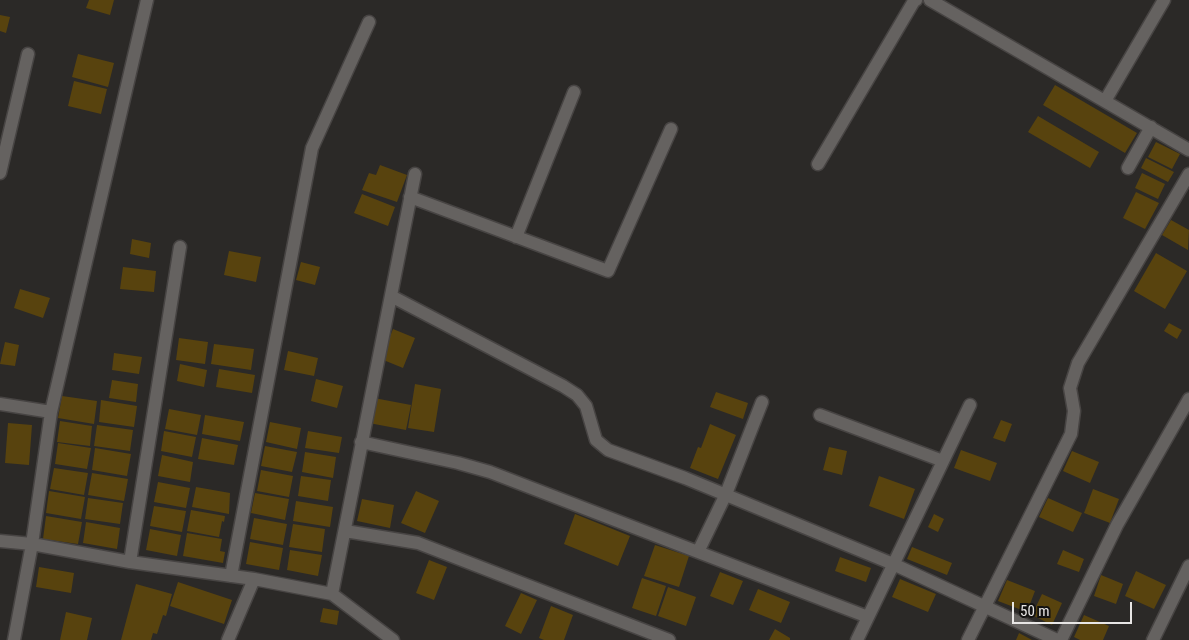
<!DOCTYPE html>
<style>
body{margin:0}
#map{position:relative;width:1189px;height:640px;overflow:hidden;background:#2b2927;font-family:"Roboto Condensed",sans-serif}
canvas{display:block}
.scale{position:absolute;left:1012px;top:602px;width:120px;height:22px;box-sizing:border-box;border:2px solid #e8e6e5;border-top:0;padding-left:6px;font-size:15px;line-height:18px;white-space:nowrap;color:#e8e6e5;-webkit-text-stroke:4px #131211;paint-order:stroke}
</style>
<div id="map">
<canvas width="1189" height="640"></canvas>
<div class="scale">50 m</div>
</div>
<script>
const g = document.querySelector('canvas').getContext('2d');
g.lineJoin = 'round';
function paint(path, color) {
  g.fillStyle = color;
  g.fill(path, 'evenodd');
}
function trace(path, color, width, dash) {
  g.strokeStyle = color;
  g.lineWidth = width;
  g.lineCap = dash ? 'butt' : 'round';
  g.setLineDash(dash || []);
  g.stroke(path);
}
const building = new Path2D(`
 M89 0H114L110 15 86 8Z
 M0 15 10 17 6 33 0 31Z
 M78 54 114 63 108 87 72 77Z
 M74 81 107 89 101 114 68 106Z
 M1055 85 1137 133 1125 153 1043 105Z
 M1038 116 1099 152 1090 168 1028 132Z
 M1156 142 1180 154 1172 169 1148 157Z
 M1146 158 1174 172 1168 182 1141 168Z
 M380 165 407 175 397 202 362 190 369 173 376 175Z
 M1142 173 1165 184 1158 199 1135 188Z
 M1136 192 1159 203 1145 229 1123 218Z
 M362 194 395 207 388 226 354 213Z
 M1171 220 1189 230 1188 250 1162 235Z
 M132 239 151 243 149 258 130 254Z
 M229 251 261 257 256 282 224 275Z
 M1156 253 1187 271 1165 309 1134 291Z
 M301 262 320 267 315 285 296 280Z
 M123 267 156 271 154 292 120 289Z
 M20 289 50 298 43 318 14 308Z
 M1169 323 1182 330 1177 339 1164 331Z
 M393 329 415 338 403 368 381 359Z
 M179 338 208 342 205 364 176 360Z
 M5 342 19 345 15 366 0 364Z
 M214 344 254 349 251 370 211 364Z
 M288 351 318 358 314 376 284 370Z
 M114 353 142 357 139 374 112 370Z
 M180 364 207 370 204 387 177 381Z
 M219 369 255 375 252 393 216 387Z
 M316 379 343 386 337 408 311 401Z
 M112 380 138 384 136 402 109 398Z
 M415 384 441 389 434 432 408 428Z
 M716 392 748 403 743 419 710 407Z
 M62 396 97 401 94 424 58 418Z
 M374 398 411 405 406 430 369 423Z
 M101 400 137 406 134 427 99 422Z
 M169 409 201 415 197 435 165 429Z
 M205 415 244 422 240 441 202 434Z
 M1001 420 1012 424 1005 442 993 438Z
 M60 421 92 426 90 446 57 442Z
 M270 422 301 428 297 449 266 442Z
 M8 423 32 425 29 465 5 463Z
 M710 424 736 435 718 479 690 468 698 447 701 448Z
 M97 425 133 430 130 451 94 446Z
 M164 431 196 437 192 457 161 451Z
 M308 431 342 437 339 453 305 448Z
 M202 438 238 445 234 465 198 459Z
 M58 443 91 448 87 469 55 464Z
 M265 446 297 452 292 472 261 466Z
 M829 447 847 451 842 475 823 470Z
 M95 448 131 454 127 476 92 470Z
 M961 450 997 463 990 481 954 468Z
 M1072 451 1099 462 1090 483 1063 471Z
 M305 452 336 457 333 478 302 472Z
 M162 455 193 462 190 482 158 476Z
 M54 468 88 473 84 495 50 489Z
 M261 470 293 476 289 497 257 491Z
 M92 473 128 479 124 501 88 495Z
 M301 476 331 480 328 501 298 496Z
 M879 476 915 489 904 519 869 506Z
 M158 482 190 488 186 508 154 502Z
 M196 487 230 493 229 514 192 507Z
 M1093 489 1119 499 1110 523 1084 513Z
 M49 491 85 497 81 519 46 513Z
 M416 491 439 501 425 533 401 523Z
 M255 493 289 499 285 520 251 513Z
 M88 498 123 503 120 524 85 519Z
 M1048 498 1082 513 1073 532 1039 517Z
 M362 499 394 505 390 528 357 521Z
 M296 501 333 507 330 527 293 521Z
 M154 506 186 511 182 532 150 526Z
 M191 510 225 516 224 522 222 521 219 537 187 531Z
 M575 514 630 536 618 566 564 544Z
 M934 514 944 519 938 532 928 527Z
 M46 516 82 522 78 544 43 539Z
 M254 518 287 524 283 545 250 539Z
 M86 522 120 528 117 549 83 543Z
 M293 524 325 529 322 552 289 547Z
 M150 529 181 535 177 556 146 550Z
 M187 533 222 539 220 551 225 552 223 563 183 556Z
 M250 542 283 548 279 570 246 564Z
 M655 545 689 556 679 587 644 576Z
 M912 547 952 563 947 575 907 559Z
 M290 550 322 555 318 576 287 570Z
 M1063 550 1084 559 1079 572 1057 564Z
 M840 557 871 568 866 582 835 571Z
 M429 560 447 567 434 600 416 593Z
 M39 567 74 573 71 593 36 587Z
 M1136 571 1166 585 1154 609 1125 596Z
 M720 572 743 581 733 605 710 596Z
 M1101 575 1123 584 1116 604 1094 596Z
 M642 578 666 586 656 616 632 608Z
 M900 579 936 594 928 612 892 597Z
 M1007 580 1035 591 1027 612 998 601Z
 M178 582 232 600 224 624 170 606Z
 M136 584 172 594 166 616 163 615 157 634 153 633 151 640H121Z
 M668 587 696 597 686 626 658 616Z
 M758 589 790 602 781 623 749 610Z
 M521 593 537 600 521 634 505 626Z
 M1042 594 1062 603 1052 625 1032 615Z
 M551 606 573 615 564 640H544L539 638Z
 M323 608 339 611 337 625 320 622Z
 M66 612 92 618 87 640H60Z
 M1084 615 1109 626 1103 640H1080L1074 637Z
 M775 629 790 638V640H769Z
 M1019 633 1032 640H1016Z`);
const minor = new Path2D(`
 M930 0 1189 150
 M1105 101 1164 0
 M818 164 914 1 916 0
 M1128 168 1151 127
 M0 173 28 54
 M410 197 608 271 671 129
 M516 237 574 92
 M391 296 563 386 577 395 586 406 596 440 608 450 685 478 893 564 1057 640
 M0 404 51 412
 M820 415 943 461
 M361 442 458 463 490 472 698 552 726 494 762 402
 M345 531 418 543 669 640
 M0 541 32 544 130 562 254 579 332 594 393 640
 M698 552 868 617
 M130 562 180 247
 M231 576 312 148 369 22
 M332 594 415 174
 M14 640 32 544 51 412 147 0
 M228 640 254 579
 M857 640 970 405
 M968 640 1071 434 1074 411 1070 388 1078 363 1189 174
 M1061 640 1117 525 1189 399
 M1153 640 1189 566`);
paint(building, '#58430e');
trace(minor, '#474443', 15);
trace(minor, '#656260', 12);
</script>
